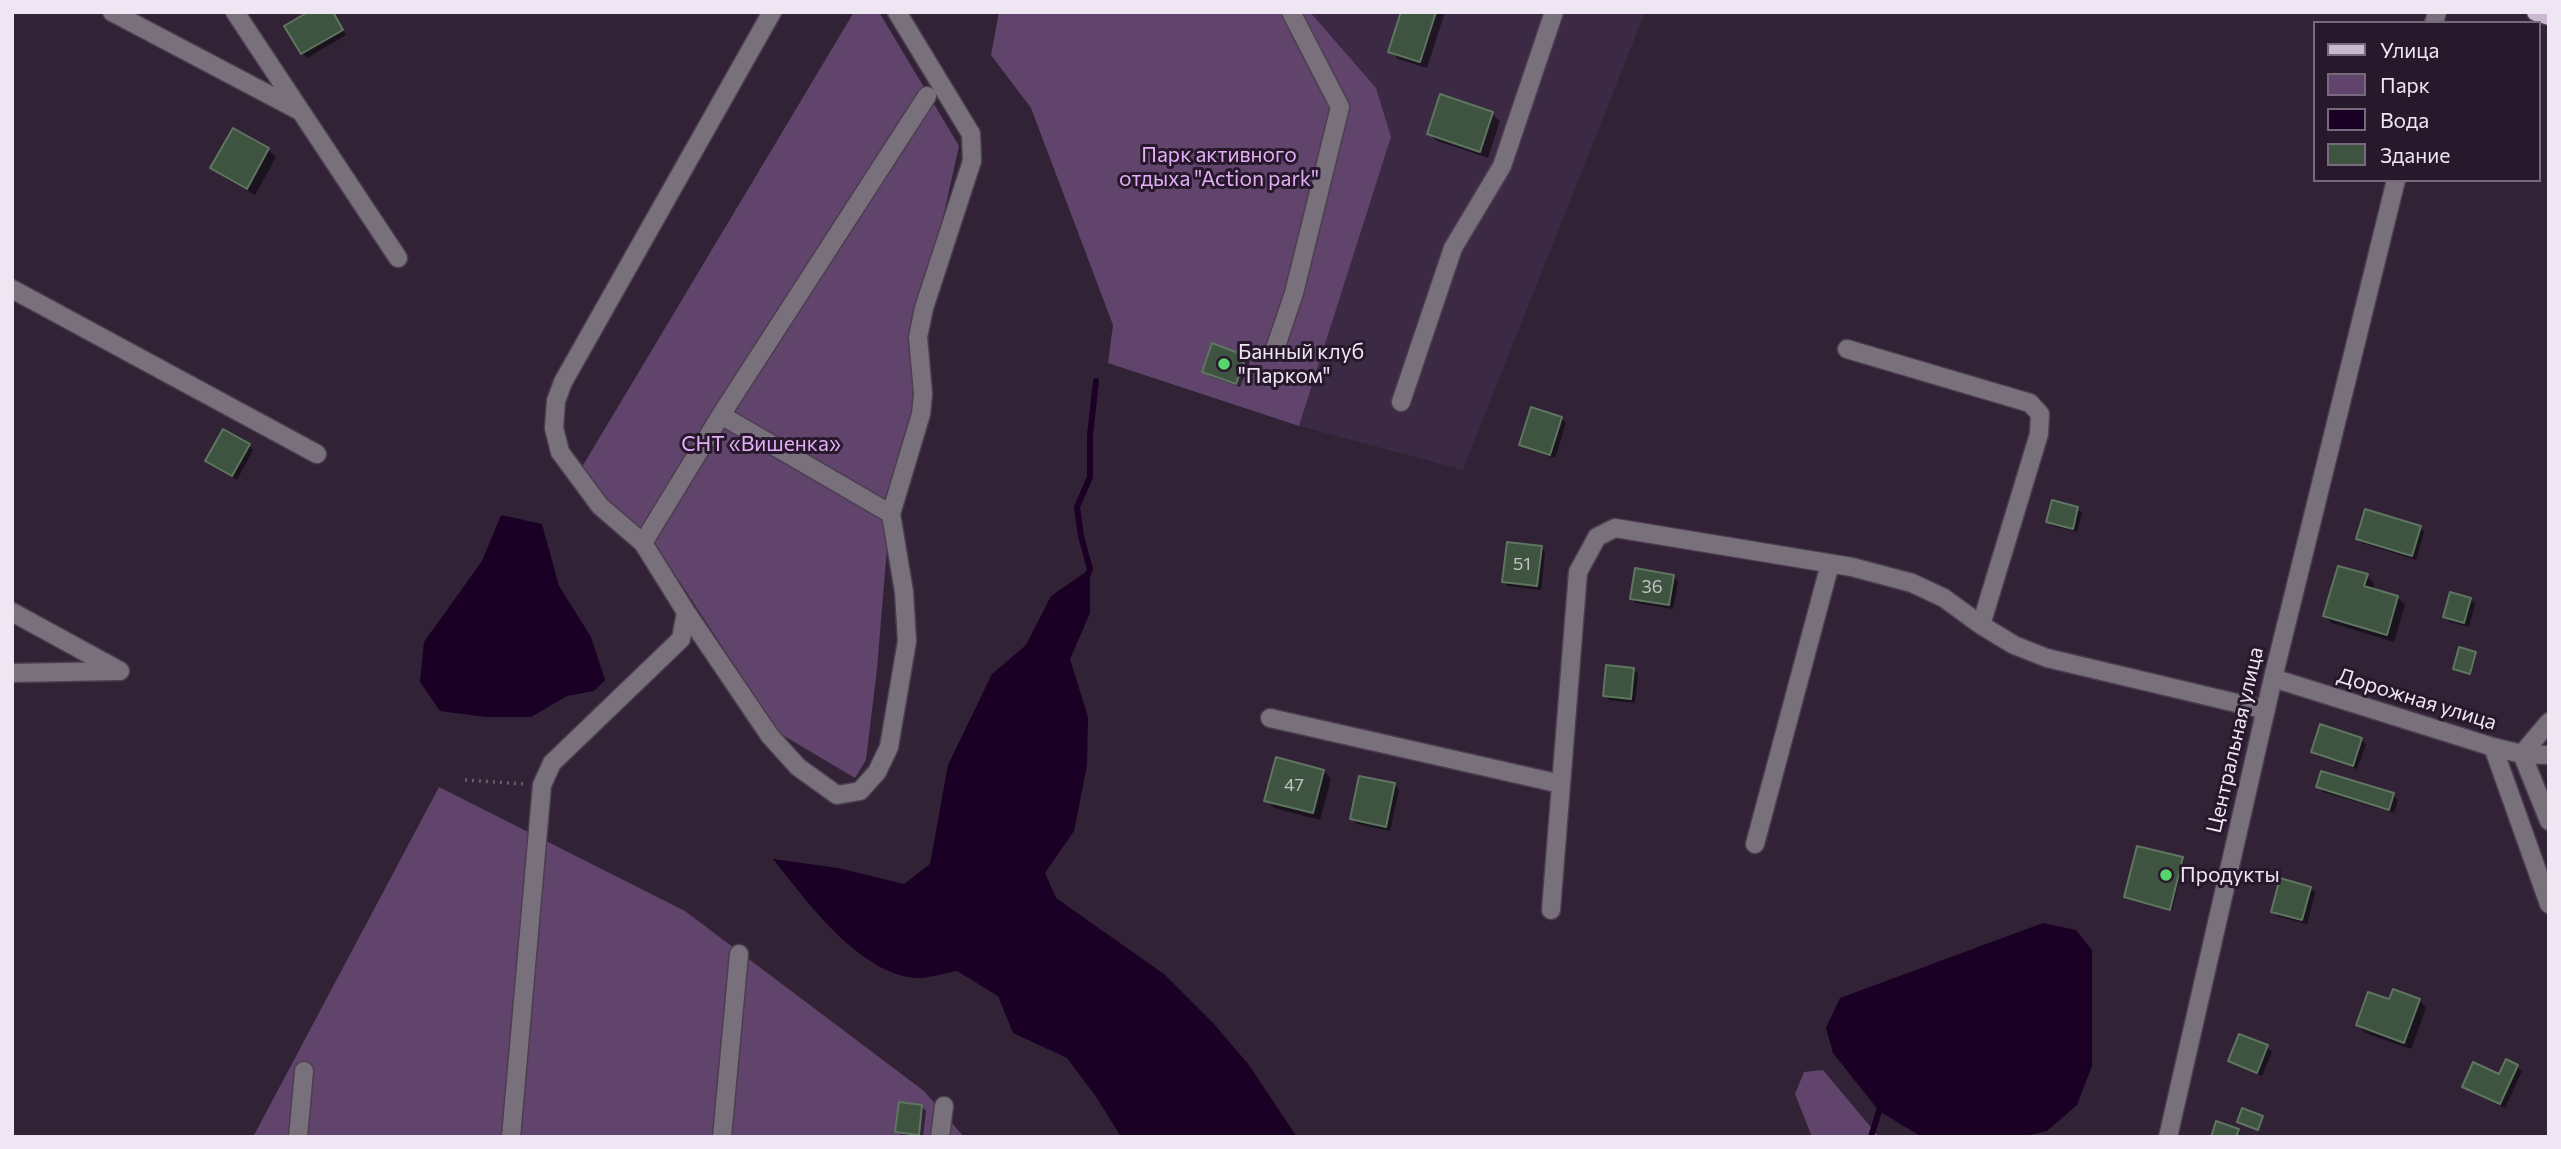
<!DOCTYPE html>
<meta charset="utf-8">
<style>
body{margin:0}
#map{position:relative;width:2561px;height:1149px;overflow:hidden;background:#312236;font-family:Commissioner,sans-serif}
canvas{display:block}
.frame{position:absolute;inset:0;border:14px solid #efe6f3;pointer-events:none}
.legend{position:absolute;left:2313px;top:21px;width:228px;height:161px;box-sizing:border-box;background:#27182c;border:2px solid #776a7c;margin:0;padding:9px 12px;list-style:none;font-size:21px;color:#efe6f3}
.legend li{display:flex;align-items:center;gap:14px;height:35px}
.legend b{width:35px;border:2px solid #776a7c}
</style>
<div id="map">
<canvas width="2561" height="1149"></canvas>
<div class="frame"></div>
<ul class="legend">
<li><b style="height:9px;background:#c9b8cf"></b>Улица</li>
<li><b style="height:19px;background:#60446b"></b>Парк</li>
<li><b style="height:19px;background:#1a0024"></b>Вода</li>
<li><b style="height:19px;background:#3e5340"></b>Здание</li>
</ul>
</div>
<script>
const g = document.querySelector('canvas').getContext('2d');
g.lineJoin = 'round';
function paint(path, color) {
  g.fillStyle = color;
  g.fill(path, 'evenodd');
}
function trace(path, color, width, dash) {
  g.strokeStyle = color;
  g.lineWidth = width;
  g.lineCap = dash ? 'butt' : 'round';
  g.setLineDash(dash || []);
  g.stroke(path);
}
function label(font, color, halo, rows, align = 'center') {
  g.font = font + ' Commissioner,sans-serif';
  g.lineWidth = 6;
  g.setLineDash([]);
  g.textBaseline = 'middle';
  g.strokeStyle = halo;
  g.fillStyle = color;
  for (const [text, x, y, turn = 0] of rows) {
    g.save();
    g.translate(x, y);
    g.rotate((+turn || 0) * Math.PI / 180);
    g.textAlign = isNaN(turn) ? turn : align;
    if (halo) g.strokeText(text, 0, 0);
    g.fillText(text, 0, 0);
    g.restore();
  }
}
const built = new Path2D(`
 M1311 12H1645L1463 470 1299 426 1391 137Z`);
const green = new Path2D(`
 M854 12H879L959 146 930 276 920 383 890 512 877 669 866 760 855 778 779 733 649 535 576 477Z
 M999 12H1310L1376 88 1391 137 1299 426 1108 363 1113 325 1031 108 991 55Z
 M439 787 685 911 924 1091 964 1137H253Z
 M1823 1070 1879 1137H1812L1795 1094 1804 1072Z`);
const water = new Path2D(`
 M501 515 542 524 559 586 591 637 605 680 594 691 567 696 531 717H486L440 711 420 682 424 642 482 561Z
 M1090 569V613L1070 659 1088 717 1087 765 1074 831 1045 873 1056 898 1164 974 1213 1023 1249 1065 1297 1137H1121L1097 1098 1067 1058 1013 1033 998 996 957 971C944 973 928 979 915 978 857 972 807 901 773 859L838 868 904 884 930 864 948 765 992 674 1026 645 1051 596Z
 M2043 923 2076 930 2092 950V1066L2077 1105 2047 1131 2020 1137H1922L1879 1111 1833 1053 1826 1028 1840 998Z`);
const shadow = new Path2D(`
 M333 12 346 35 307 58 302 53Z
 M1403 12H1441L1444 15 1427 68 1398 59 1390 51Z
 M1492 114 1500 121 1488 158 1437 141 1429 134Z
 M233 130 268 150 276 157 255 195 220 175 213 168Z
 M1245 357 1250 362 1240 387 1209 376 1204 371Z
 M1561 418 1566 423 1555 458 1526 449 1521 445Z
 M249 445 253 450 237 480 207 461Z
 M2077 509 2082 513 2077 532 2053 526 2048 521Z
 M2420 528 2424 532 2416 560 2362 543 2358 539Z
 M1541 547 1545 552 1541 590 1508 586 1503 581Z
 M2367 576 2374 584 2372 590 2397 597 2405 605 2394 642 2332 623 2325 616Z
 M1673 577 1678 581 1673 609 1636 603 1632 598Z
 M2470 599 2475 604 2469 627 2450 622 2445 617Z
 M2475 653 2477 655 2471 675 2455 669Z
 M1633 669 1638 674 1635 703 1609 700 1605 695Z
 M2361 739 2366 744 2357 769 2318 756 2313 752Z
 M1324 771 1331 779 1320 820 1274 808 1266 800Z
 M1394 785 1399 789 1390 831 1357 824 1352 819Z
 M2318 787 2393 795 2398 800 2394 813 2323 792Z
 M2182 858 2184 860 2172 911 2126 897Z
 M2311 888 2315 893 2307 924 2277 916 2273 911Z
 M2419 1000 2426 1008 2411 1049 2365 1033 2358 1025 2390 1001Z
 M2240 1036 2267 1047 2272 1052 2262 1076 2235 1065 2230 1061Z
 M2517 1067 2522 1071 2505 1108 2469 1091 2464 1086 2500 1076Z
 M922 1107 926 1111 923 1137 902 1136 897 1131Z`);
const stream = new Path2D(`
 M1088 574 1090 569 1081 536 1077 507 1090 477V435L1096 381
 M1871 1137 1879 1111`);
const building = new Path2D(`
 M308 12H333L343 30 301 54 284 26Z
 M1401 12H1436L1420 62 1388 52Z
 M1440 94 1493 112 1480 152 1427 134Z
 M233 128 269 148 247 189 210 168Z
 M1212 343 1246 356 1236 384 1202 372Z
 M1531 407 1562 417 1550 455 1519 445Z
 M223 429 250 444 232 476 205 461Z
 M2052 500 2078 507 2073 529 2046 522Z
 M2365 509 2421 526 2412 556 2356 539Z
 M1507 542 1542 546 1537 586 1502 582Z
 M2338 566 2368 574 2364 586 2398 596 2387 635 2323 616Z
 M1635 568 1674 575 1669 605 1630 599Z
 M2450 592 2471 598 2464 623 2443 617Z
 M2459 647 2476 652 2470 674 2453 669Z
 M1606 665 1634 668 1631 699 1603 696Z
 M2320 724 2362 738 2353 766 2311 752Z
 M1276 757 1324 770 1313 813 1264 801Z
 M2321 771 2394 793 2389 810 2316 787Z
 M1359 776 1395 783 1386 827 1350 819Z
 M2137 846 2183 857 2170 910 2124 897Z
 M2280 878 2311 887 2302 920 2271 912Z
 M2393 989 2420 999 2404 1043 2356 1025 2368 992 2389 999Z
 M2239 1034 2268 1045 2257 1073 2228 1061Z
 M2506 1059 2518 1065 2500 1104 2462 1087 2473 1062 2499 1074Z
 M899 1102 922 1105 919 1135 895 1132Z
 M2242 1108 2263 1116 2258 1130 2237 1122Z
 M2216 1121 2239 1129 2236 1137H2211Z`);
const path = new Path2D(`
 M465 780 525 784`);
const minor = new Path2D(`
 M112 12 298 110
 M235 12 398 258
 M772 12 563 382 556 401 554 428 560 452 600 506 643 543 686 612 770 736 798 767 837 795 860 791 877 772 889 747 907 641 904 592 891 514 921 414 923 394 918 337 924 308 972 161 971 134 897 12
 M2434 23 2437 12
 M12 289 317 454
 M1275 349 1294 293 1340 107 1291 12
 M1847 349 2030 403 2040 414 2039 434 1981 625
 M1401 402 1453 248 1502 166 1554 12
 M721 415 891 514
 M643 543 721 415 927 96
 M12 612 120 671
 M12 673 117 671
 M2273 678 2493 747 2522 754 2549 755
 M1270 718 1561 784
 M2493 747 2549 904
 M2522 754 2549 821
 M2522 754 2549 722
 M1755 844 1830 564
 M1551 910 1578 572 1597 537 1615 528 1852 567 1912 583 1944 598 1981 625 2014 645 2047 658 2266 710
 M298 1137 304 1071
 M511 1137 542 785 552 763 681 639 686 612
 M722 1137 739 954
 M940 1137 944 1106
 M2168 1137 2273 678 2396 180`);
const major = new Path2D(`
 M2536 12 2549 16`);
const markers = [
 [1224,364,7,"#59d56f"],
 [2166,875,7,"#59d56f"]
];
const numberNames = [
 ["51",1522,564],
 ["36",1652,587],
 ["47",1294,785]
];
const parkNames = [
 ["Парк активного",1219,155],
 ["отдыха \"Action park\"",1219,179],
 ["СНТ «Вишенка»",761,444]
];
const poiNames = [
 ["Банный клуб",1238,352],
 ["\"Парком\"",1238,376],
 ["Продукты",2180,875]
];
const streetNames = [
 ["Дорожная улица",2417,699,17],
 ["Центральная улица",2235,740,-77]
];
paint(built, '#3c2943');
paint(green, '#60446b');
paint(water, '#1a0024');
paint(shadow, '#0007');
trace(stream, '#1a0024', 6);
paint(building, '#3e5340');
trace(building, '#5e7560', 2);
trace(minor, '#4c3d50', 21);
trace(major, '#4c3d50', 21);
trace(path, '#6b5d6f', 3.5, [2, 5]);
trace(minor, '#78707b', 18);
trace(major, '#c9b8cf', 18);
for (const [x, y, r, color] of markers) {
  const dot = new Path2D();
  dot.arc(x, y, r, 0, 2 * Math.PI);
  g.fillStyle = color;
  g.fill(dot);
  trace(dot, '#27182c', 2.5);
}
label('18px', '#c3c1c6', null, numberNames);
label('21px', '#e3aff7', '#27182c', parkNames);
label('21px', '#efe6f3', '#27182c', poiNames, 'left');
label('21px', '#efe6f3', '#27182c', streetNames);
</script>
